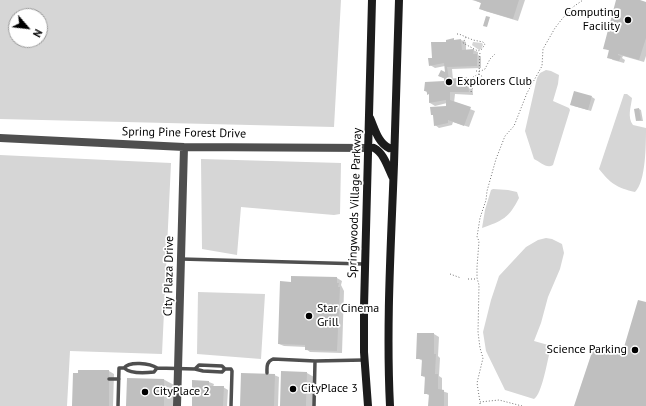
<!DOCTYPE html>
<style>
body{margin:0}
#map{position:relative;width:646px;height:406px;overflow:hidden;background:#fff;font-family:"PT Sans",sans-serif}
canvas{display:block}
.north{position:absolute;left:8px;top:8px;width:40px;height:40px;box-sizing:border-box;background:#fff;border:1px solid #999;border-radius:50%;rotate:118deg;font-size:11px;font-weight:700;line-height:16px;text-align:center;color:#000}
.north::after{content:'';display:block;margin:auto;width:14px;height:18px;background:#000;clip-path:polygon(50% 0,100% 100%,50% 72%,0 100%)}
</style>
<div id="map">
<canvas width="646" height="406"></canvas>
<div class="north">N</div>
</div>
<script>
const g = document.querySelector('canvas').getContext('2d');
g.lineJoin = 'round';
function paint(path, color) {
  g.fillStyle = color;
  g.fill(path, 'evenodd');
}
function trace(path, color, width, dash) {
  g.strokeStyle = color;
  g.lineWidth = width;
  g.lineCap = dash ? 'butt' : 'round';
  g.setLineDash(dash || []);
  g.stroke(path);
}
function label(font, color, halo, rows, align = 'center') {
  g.font = font + ' "PT Sans",sans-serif';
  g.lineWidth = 3.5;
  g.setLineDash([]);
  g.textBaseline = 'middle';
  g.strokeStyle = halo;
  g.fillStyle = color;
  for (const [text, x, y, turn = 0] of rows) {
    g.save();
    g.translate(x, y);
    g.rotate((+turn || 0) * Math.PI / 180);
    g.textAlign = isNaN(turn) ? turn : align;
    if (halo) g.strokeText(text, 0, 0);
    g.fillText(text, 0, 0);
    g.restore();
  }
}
const green = new Path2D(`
 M0 0H341L334 127 0 119ZM16 16H40V40H16Z
 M473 42 482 43 483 45 481 49 479 50 472 45Z
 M546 70 551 71 559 75 558 84 553 101 569 108 570 110 553 165C547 169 540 162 534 159L525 131 537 78 540 73Z
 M624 94H627L632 98C631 107 627 117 633 125L646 128C646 144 646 182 635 192 617 188 610 183 599 169Z
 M0 155 171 163 162 354 70 351 67 406H0Z
 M201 159 341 163 340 214 334 215 241 207 237 255 202 249Z
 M493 189 508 190 517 192 519 198C509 218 502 221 482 228L485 210 491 190Z
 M546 238 552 239 562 244 564 253 560 269 548 297 541 323 534 341 548 345 550 351C547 362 542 394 534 399L505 390 486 351 483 332 491 300 499 276 526 247 538 240Z
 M198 292 265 294 261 359 197 354Z`);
const shadow = new Path2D(`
 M472 0H525L518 21 485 11 481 9 482 3Z
 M617 0H637L646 3V56L644 62 623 56 622 58 625 60 624 63 613 60 609 57 610 51 604 48Z
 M461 40 466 42V51L473 50 478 52V55L481 57V68L452 69 453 80 467 78 472 81 473 95 455 94 454 103 475 111 469 127 453 122 452 125 439 128 435 125 434 116 432 114 448 106 447 103 435 106 430 103V95L425 91 445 82V79L439 76 446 74 445 66 435 68 430 65 433 59 447 43V41Z
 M592 97 595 99 591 111 574 106Z
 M639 109 641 110 643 121H638L636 120Z
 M292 277 337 278 342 281 341 285 344 291 342 353 310 352 306 349V347L284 346 279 344Z
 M418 334H434L439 337 438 356 440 358 439 376 442 378V391L448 393V406H429L430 396 425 393 426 378 422 376 423 361 417 358Z
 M79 371H109L114 374 113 406H73Z
 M307 373 314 377 313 406H281Z
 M274 375 279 377 278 406H241Z
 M163 379 174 385 173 406H127Z
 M209 382 214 384 213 387H223L228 390 227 406H193Z`);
const building = new Path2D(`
 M474 0H519L513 19 479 9 481 3Z
 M616 0H640L646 2V38L639 60 618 54V55L621 56 619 61 607 58 609 50 603 49Z
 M486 16 490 17 487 27 483 26Z
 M454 38V40L461 39 462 50 474 49 473 54H477V66L447 67 449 79 467 77 469 92H450V100L471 107 464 126 448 120V123L434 126 433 115H431L430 107 446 106V100L429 103V94L427 95V91H424L425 82 444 81V78L438 76 441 70 445 72 444 63 429 66 428 58H432L431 42H446V40Z
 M574 91 592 96 588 110 570 105Z
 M639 108 641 120 636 121 634 109Z
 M291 276 337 277V283H339L338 287H340L337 351 305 350V345L278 344 280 281 291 282Z
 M638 300 646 302V406H574L594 346 622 354Z
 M417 333H434V354H436L435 374H438V389L444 390V406H428L429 394H424L425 376H421L422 359H416Z
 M78 370H109V406H72L73 373H78Z
 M281 371 307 372 306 406H280Z
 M241 373 275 374 274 406H240Z
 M127 378 164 379V406H126Z
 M192 380 209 381V386H224L223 406H192Z`);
const path = new Path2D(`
 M457 34H459L473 40 483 42 485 44 482 49 478 51 463 43 466 37
 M476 71H481L485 69 490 59 495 54
 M479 74 473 77V82L477 83 482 76 479 74 480 51
 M471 92 474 83
 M450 274 461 278
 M468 279H477
 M480 403V406
 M522 406 499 400 480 402 477 383 483 358 480 348 478 332 479 285 477 278V267L479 241 477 237 480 218 486 200 487 191 496 159 505 136 514 126 527 93 542 66 543 49 555 28 562 19 573 7 583 0`);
const service = new Path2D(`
 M181 259 364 264
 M157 368 154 372C146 373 131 374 124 368 129 361 150 363 157 368L195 369 203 371 222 372 225 369 222 366 199 365 195 369
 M225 369H231L232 371 231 406
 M267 373C267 367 266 362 273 359L315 361 364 360
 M109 379H119
 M118 406 119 368H124
 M314 406 315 361`);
const tertiary = new Path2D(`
 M0 138 184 147 368 148
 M177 406 184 147`);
const secondary = new Path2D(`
 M370 118C375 129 378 143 389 148
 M374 148C384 153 388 168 393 178
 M368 406 364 352V307L372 0
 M390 406C386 325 391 245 394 164 396 109 397 55 399 0`);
const markers = [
 [628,20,4,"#000"],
 [449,82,4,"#000"],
 [309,316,4,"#000"],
 [635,350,4,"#000"],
 [293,389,4,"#000"],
 [145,392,4,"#000"]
];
const poiNames = [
 ["Computing",620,13,"right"],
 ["Facility",620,27,"right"],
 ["Explorers Club",457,82],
 ["Star Cinema",317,309],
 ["Grill",317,323],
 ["Science Parking",627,350,"right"],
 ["CityPlace 3",301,389],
 ["CityPlace 2",153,392]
];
const streetNames = [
 ["Spring Pine Forest Drive",184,133,1],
 ["Springwoods Village Parkway",355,203,-88],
 ["City Plaza Drive",169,276,-89]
];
paint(green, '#d6d6d6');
paint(shadow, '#0003');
paint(building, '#bfbfbf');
trace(path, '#717171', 1, [1, 2]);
trace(service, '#4f4f4f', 3.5);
trace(tertiary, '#4f4f4f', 8);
trace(secondary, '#1c1c1c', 8);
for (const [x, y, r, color] of markers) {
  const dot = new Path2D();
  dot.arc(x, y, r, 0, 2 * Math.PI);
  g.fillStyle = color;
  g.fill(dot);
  trace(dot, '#fff', 1.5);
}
label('12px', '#000', '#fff', poiNames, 'left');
label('12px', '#000', '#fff', streetNames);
</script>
